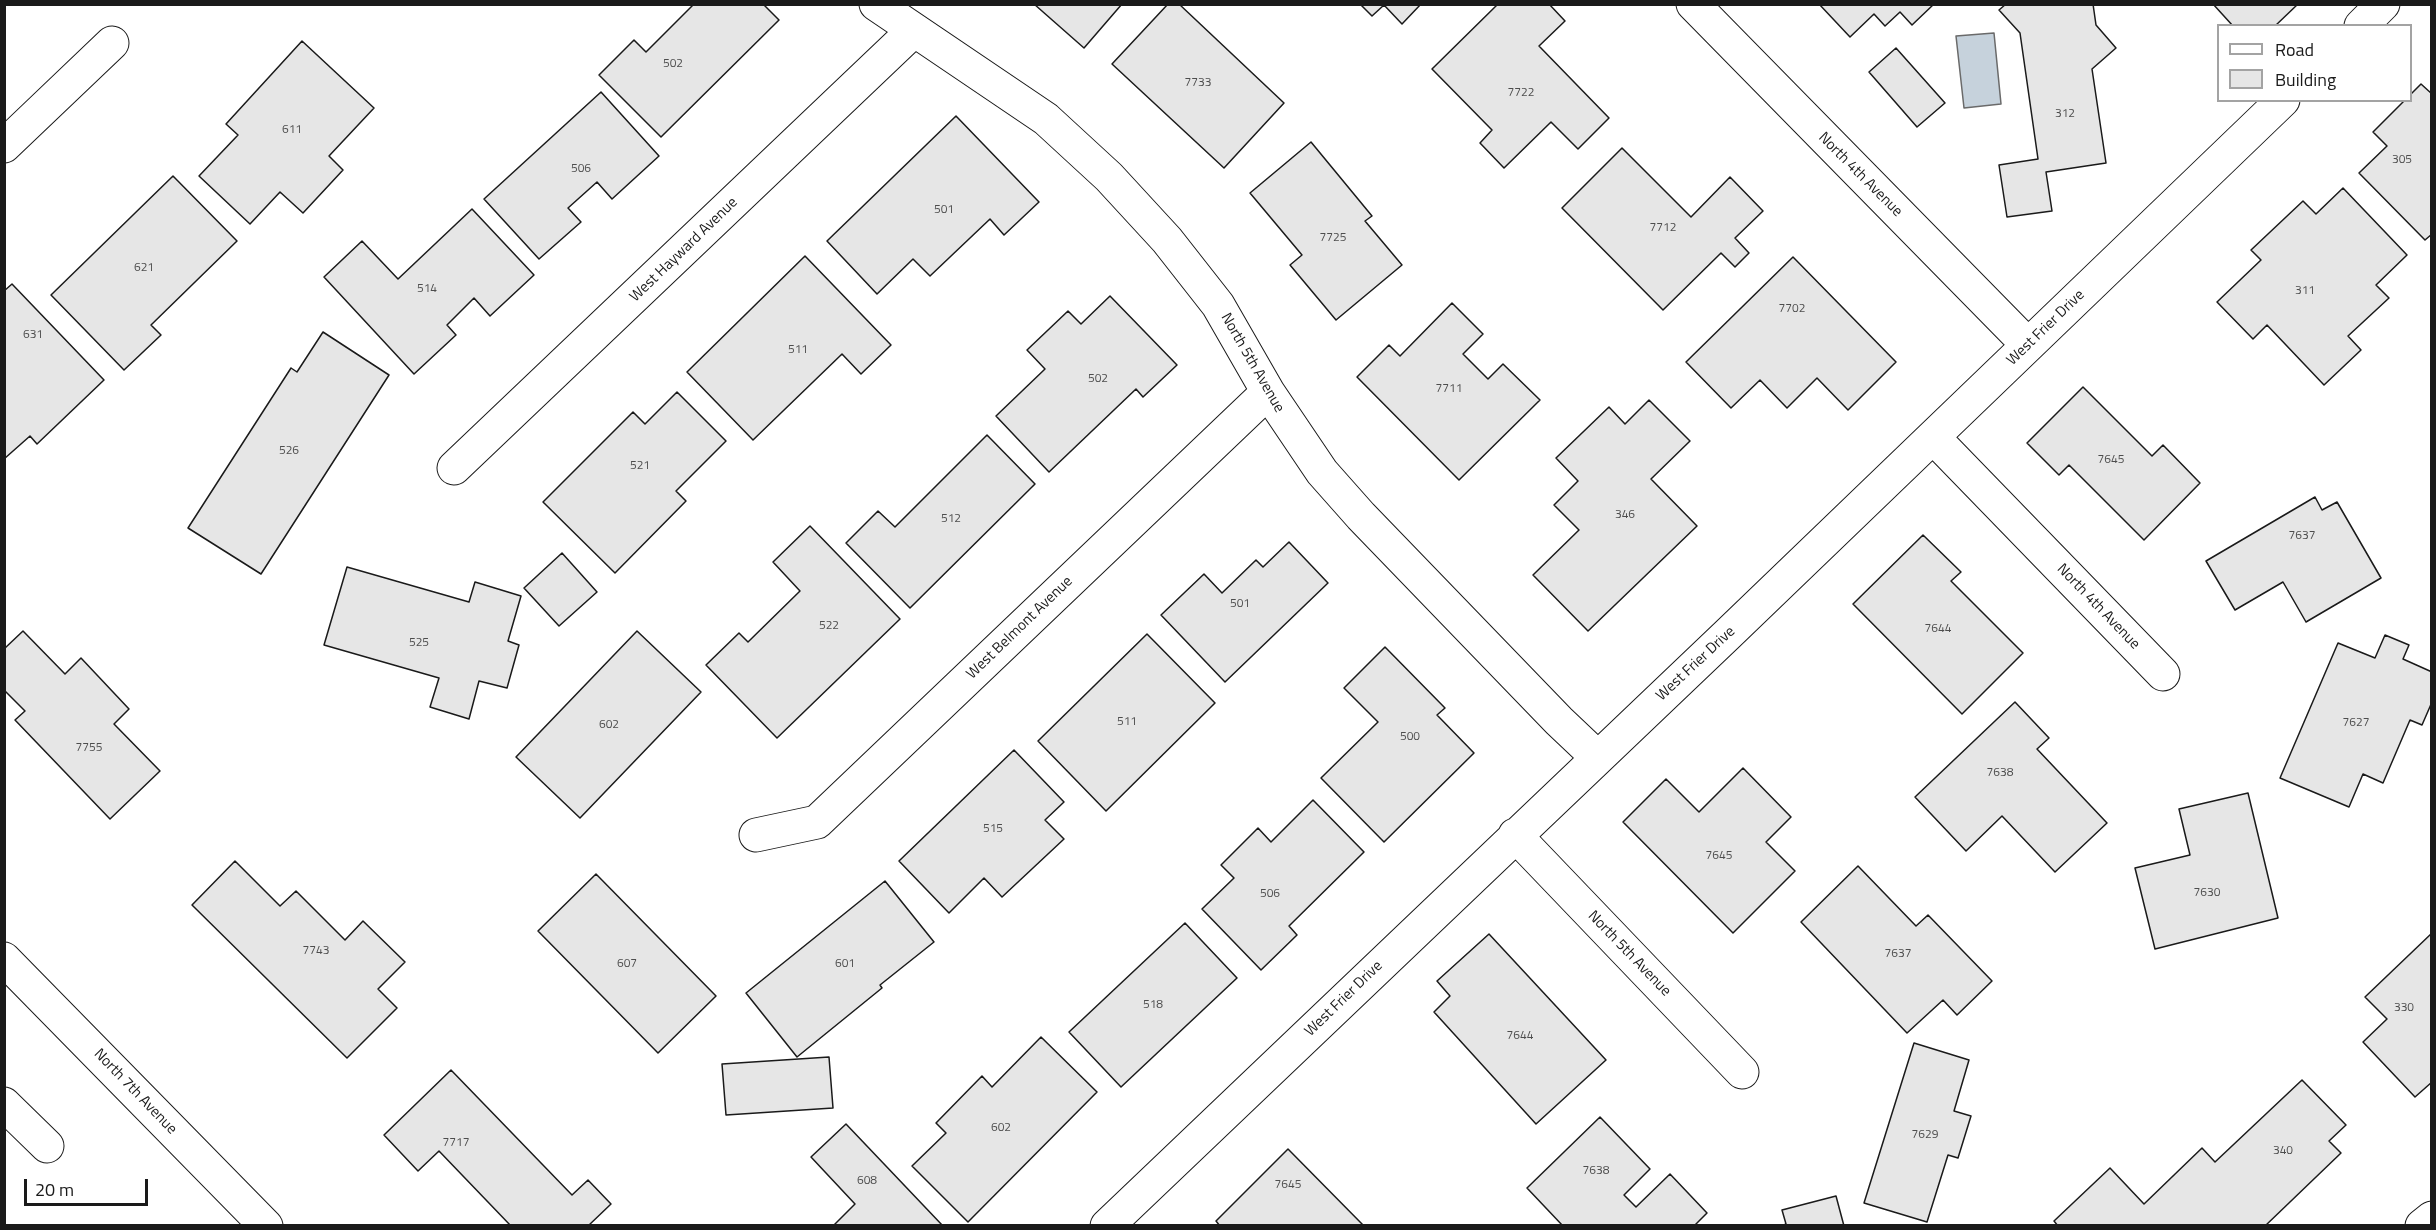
<!DOCTYPE html>
<style>
body{margin:0}
#map{position:relative;width:2436px;height:1230px;overflow:hidden;background:#fff;font-family:"Titillium Web",sans-serif}
canvas{display:block}
.frame{position:absolute;inset:0;border:6px solid #1a1a1a;pointer-events:none}
.legend{position:absolute;left:2217px;top:24px;width:195px;height:78px;box-sizing:border-box;background:#fff;border:2px solid #a3a3a3;margin:0;padding:8px 10px;list-style:none;font-size:18px;color:#1a1a1a}
.legend li{display:flex;align-items:center;gap:12px;height:30px}
.legend b{width:30px;border:2px solid #a3a3a3}
.scale{position:absolute;left:24px;top:1179px;width:124px;height:27px;box-sizing:border-box;border:3px solid #1a1a1a;border-top:0;padding-left:8px;font-size:18px;line-height:21px;white-space:nowrap;color:#1a1a1a;-webkit-text-stroke:4px #fff;paint-order:stroke}
</style>
<div id="map">
<canvas width="2436" height="1230"></canvas>
<div class="frame"></div>
<ul class="legend">
<li><b style="height:8px;background:#fff"></b>Road</li>
<li><b style="height:16px;background:#e6e6e6"></b>Building</li>
</ul>
<div class="scale">20 m</div>
</div>
<script>
const g = document.querySelector('canvas').getContext('2d');
g.lineJoin = 'round';
function paint(path, color) {
  g.fillStyle = color;
  g.fill(path, 'evenodd');
}
function trace(path, color, width, dash) {
  g.strokeStyle = color;
  g.lineWidth = width;
  g.lineCap = dash ? 'butt' : 'round';
  g.setLineDash(dash || []);
  g.stroke(path);
}
function label(font, color, halo, rows, align = 'center') {
  g.font = font + ' "Titillium Web",sans-serif';
  g.lineWidth = 4.5;
  g.setLineDash([]);
  g.textBaseline = 'middle';
  g.strokeStyle = halo;
  g.fillStyle = color;
  for (const [text, x, y, turn = 0] of rows) {
    g.save();
    g.translate(x, y);
    g.rotate((+turn || 0) * Math.PI / 180);
    g.textAlign = isNaN(turn) ? turn : align;
    if (halo) g.strokeText(text, 0, 0);
    g.fillText(text, 0, 0);
    g.restore();
  }
}
const water = new Path2D(`
 M1994 33 2001 104 1964 108 1956 36Z`);
const building = new Path2D(`
 M694 4H763L779 20 661 137 599 75 634 40 646 52Z
 M1034 4H1122L1084 48Z
 M1168 4H1179L1284 103 1224 168 1112 64Z
 M1360 4H1421L1402 24 1384 5 1372 16Z
 M1498 4H1549L1565 21 1539 46 1609 118 1578 149 1551 122 1504 168 1480 143 1492 130 1432 69Z
 M1819 4H1934L1912 25 1900 12 1885 26 1874 14 1850 37Z
 M2006 4H2093L2096 25 2116 48 2092 69 2106 163 2046 172 2052 211 2007 217 1999 165 2038 159 2020 33 1999 10Z
 M2213 4H2298L2275 26H2233Z
 M302 41 374 108 329 156 343 170 303 213 280 192 250 224 199 176 238 135 226 124Z
 M1896 48 1945 103 1917 127 1869 72Z
 M2421 84 2432 94V234L2425 240 2359 173 2387 146 2373 132 2405 100H2410V95Z
 M601 92 659 156 612 199 597 182 568 208 581 222 539 259 484 199Z
 M956 116 1039 202 1004 235 990 219 930 276 913 259 877 294 827 241Z
 M1311 142 1372 216 1365 221 1402 265 1336 320 1290 265 1302 255 1250 193Z
 M1622 148 1691 217 1730 177 1763 211 1735 238 1749 253 1735 267 1721 253 1663 310 1562 208Z
 M173 176 237 241 151 325 161 335 124 370 51 295Z
 M2343 188 2407 255 2376 285 2389 298 2348 336 2361 350 2324 385 2267 325 2253 339 2217 302 2261 260 2251 250 2303 201 2316 214Z
 M472 209 534 275 490 316 474 298 447 325 456 335 414 374 324 277 362 241 398 279Z
 M805 256 891 345 861 374 842 354 753 440 687 372Z
 M1793 257 1896 362 1848 410 1817 378 1787 408 1760 380 1731 408 1686 362Z
 M12 284 104 380 37 444 30 436 4 459V291Z
 M1110 296 1177 365 1143 397 1136 389 1049 472 996 416 1045 369 1027 350 1068 311 1081 324Z
 M1452 303 1483 334 1463 354 1488 379 1503 364 1540 400 1459 480 1357 377 1389 345 1400 356Z
 M323 332 389 375 261 574 188 528 291 368 297 372Z
 M2083 387 2152 456 2163 445 2200 483 2144 540 2069 465 2059 475 2027 443Z
 M677 392 726 441 676 491 686 501 615 573 543 502 633 412 645 424Z
 M1649 400 1690 441 1651 479 1697 526 1588 631 1533 575 1579 530 1554 505 1578 481 1556 458 1609 407 1625 424Z
 M987 435 1035 484 910 608 846 543 878 511 895 527Z
 M2315 497 2322 510 2337 502 2381 578 2306 622 2283 582 2235 610 2206 561Z
 M810 526 900 619 777 738 706 665 739 633 748 642 800 591 773 562Z
 M1923 535 1961 572 1951 581 2023 653 1962 714 1853 604Z
 M1289 542 1328 583 1225 682 1161 615 1204 574 1222 593 1256 560 1263 567Z
 M562 553 597 592 559 626 524 588Z
 M347 567 469 602 475 582 521 596 508 641 519 645 507 688 479 681 469 719 430 707 439 678 324 645Z
 M23 631 65 674 81 658 129 709 114 724 160 771 110 819 15 720 25 711 4 690V649Z
 M637 631 701 692 580 818 516 757Z
 M1147 634 1215 703 1106 811 1038 741Z
 M2385 635 2409 645 2403 659 2432 672V702L2422 725 2410 720 2383 783 2363 774 2349 807 2280 778 2338 643 2375 658Z
 M1385 647 1445 708 1437 715 1474 753 1384 842 1321 778 1378 722 1344 688Z
 M2015 702 2049 738 2037 749 2107 823 2055 872 2002 816 1966 851 1915 797Z
 M1014 750 1064 802 1045 820 1064 839 1002 897 984 878 949 913 899 861Z
 M1743 768 1791 817 1766 842 1795 871 1733 933 1623 822 1666 779 1699 812Z
 M2248 793 2278 918 2155 949 2135 868 2190 855 2179 809Z
 M1313 800 1364 852 1289 926 1297 935 1261 970 1202 909 1234 878 1221 865 1258 828 1271 842Z
 M235 861 280 906 296 891 345 940 363 921 405 962 378 989 397 1008 347 1058 192 905Z
 M1858 866 1916 926 1928 915 1992 981 1957 1015 1943 1000 1907 1033 1801 922Z
 M596 874 716 996 658 1053 538 931Z
 M885 881 934 942 880 985 882 988 797 1057 746 993Z
 M1185 923 1237 978 1121 1087 1069 1032Z
 M2432 933V1082L2415 1097 2363 1042 2387 1019 2365 997Z
 M1489 934 1606 1060 1536 1124 1434 1012 1450 996 1437 981Z
 M1041 1037 1097 1092 968 1222 912 1166 946 1133 936 1123 982 1076 992 1087Z
 M1914 1043 1969 1060 1954 1111 1971 1116 1958 1158 1948 1155 1927 1222 1864 1203Z
 M829 1057 833 1108 726 1115 722 1064Z
 M451 1070 572 1195 588 1180 611 1204 588 1226H511L439 1151 418 1171 384 1135Z
 M2302 1080 2346 1125 2329 1141 2341 1153 2265 1226H2058L2054 1221 2110 1168 2144 1204 2202 1148 2215 1162Z
 M1600 1117 1650 1169 1624 1195 1636 1207 1670 1174 1707 1213 1694 1226H1563L1527 1188Z
 M846 1124 943 1226H833L855 1204 811 1157Z
 M1288 1149 1364 1226H1220L1216 1221Z
 M1836 1196 1844 1226H1781L1786 1224 1782 1210Z`);
const minor = new Path2D(`
 M876 4 1046 119 1109 177 1167 240 1218 305 1268 392 1322 472 1361 516 1559 721 1597 757
 M1693 4 2028 345
 M2361 26 2383 4
 M4 146 112 43
 M1933 437 2163 674
 M454 468 913 31
 M756 835 817 822 1268 392
 M1515 835 1742 1072
 M4 1104 47 1146
 M1107 1226 1728 634 2283 100
 M2422 1226 2432 1218`);
const major = new Path2D(`
 M4 959 266 1226`);
const numberNames = [
 ["502",673,64],
 ["7733",1198,83],
 ["7722",1521,93],
 ["312",2065,114],
 ["611",292,130],
 ["305",2402,160],
 ["506",581,169],
 ["501",944,210],
 ["7712",1663,228],
 ["7725",1333,238],
 ["621",144,268],
 ["514",427,289],
 ["311",2305,291],
 ["7702",1792,309],
 ["631",33,335],
 ["511",798,350],
 ["502",1098,379],
 ["7711",1449,389],
 ["526",289,451],
 ["7645",2111,460],
 ["521",640,466],
 ["346",1625,515],
 ["512",951,519],
 ["7637",2302,536],
 ["501",1240,604],
 ["522",829,626],
 ["7644",1938,629],
 ["525",419,643],
 ["511",1127,722],
 ["7627",2356,723],
 ["602",609,725],
 ["500",1410,737],
 ["7755",89,748],
 ["7638",2000,773],
 ["515",993,829],
 ["7645",1719,856],
 ["7630",2207,893],
 ["506",1270,894],
 ["7743",316,951],
 ["7637",1898,954],
 ["607",627,964],
 ["601",845,964],
 ["518",1153,1005],
 ["330",2404,1008],
 ["7644",1520,1036],
 ["602",1001,1128],
 ["7629",1925,1135],
 ["7717",456,1143],
 ["340",2283,1151],
 ["7638",1596,1171],
 ["608",867,1181],
 ["7645",1288,1185]
];
const streetNames = [
 ["North 4th Avenue",1860,175,45],
 ["West Hayward Avenue",684,250,-44],
 ["West Frier Drive",2046,328,-44],
 ["North 5th Avenue",1252,363,60],
 ["North 4th Avenue",2098,607,46],
 ["West Belmont Avenue",1020,628,-44],
 ["West Frier Drive",1696,664,-43],
 ["North 5th Avenue",1629,954,46],
 ["West Frier Drive",1344,999,-44],
 ["North 7th Avenue",135,1092,46]
];
paint(water, '#c6d2dc');
trace(water, '#6a6a6a', 1.5);
paint(building, '#e6e6e6');
trace(building, '#1a1a1a', 1.5);
trace(minor, '#1a1a1a', 35);
trace(major, '#1a1a1a', 35);
trace(minor, '#fff', 33);
trace(major, '#fff', 33);
label('12px', '#4d4d4d', null, numberNames);
label('15px', '#1a1a1a', '#fff', streetNames);
</script>
